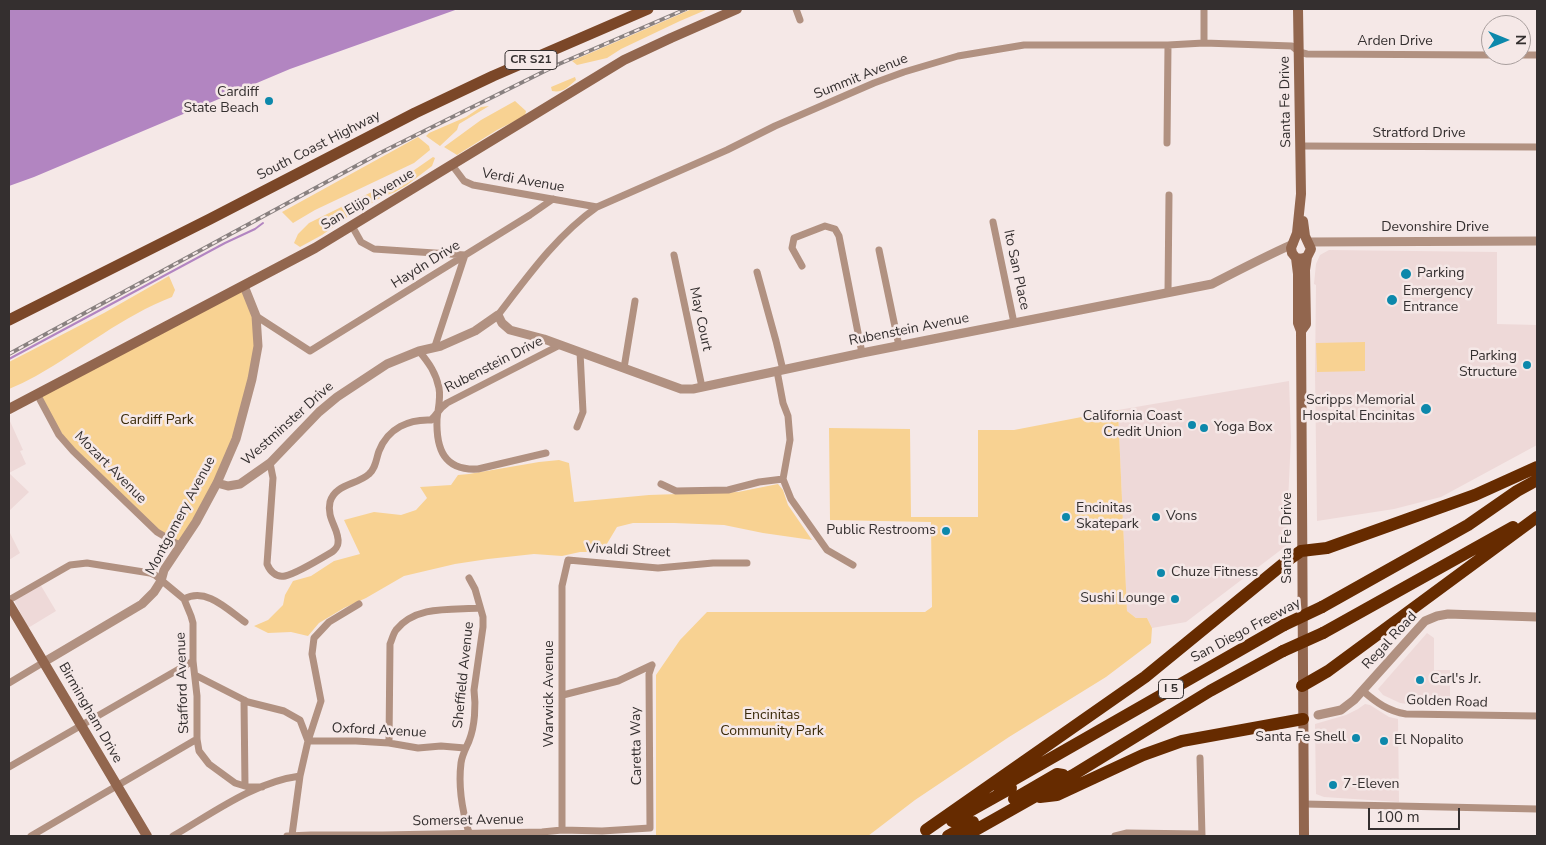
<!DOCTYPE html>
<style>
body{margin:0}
#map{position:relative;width:1546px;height:845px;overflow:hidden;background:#f5e8e7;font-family:"Nunito Sans",sans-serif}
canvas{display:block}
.frame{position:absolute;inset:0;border:10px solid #342f2f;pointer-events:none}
.north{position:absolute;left:1481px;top:15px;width:50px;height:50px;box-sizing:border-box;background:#f5e8e7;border:1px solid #a89e9d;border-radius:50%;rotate:90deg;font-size:14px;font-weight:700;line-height:20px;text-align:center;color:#342f2f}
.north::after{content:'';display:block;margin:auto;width:18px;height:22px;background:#0c88ab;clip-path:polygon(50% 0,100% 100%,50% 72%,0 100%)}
.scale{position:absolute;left:1368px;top:808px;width:92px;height:22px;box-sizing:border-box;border:2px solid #342f2f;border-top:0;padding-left:6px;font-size:15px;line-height:18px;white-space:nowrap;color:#342f2f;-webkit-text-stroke:4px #f5e8e7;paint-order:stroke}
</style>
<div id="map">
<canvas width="1546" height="845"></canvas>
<div class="frame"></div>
<div class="north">N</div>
<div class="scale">100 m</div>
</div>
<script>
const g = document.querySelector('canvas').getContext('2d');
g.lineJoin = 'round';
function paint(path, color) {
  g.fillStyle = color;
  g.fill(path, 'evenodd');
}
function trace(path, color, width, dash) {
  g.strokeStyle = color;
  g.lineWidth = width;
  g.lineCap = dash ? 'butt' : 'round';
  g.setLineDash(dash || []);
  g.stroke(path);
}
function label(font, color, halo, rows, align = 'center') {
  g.font = font + ' "Nunito Sans",sans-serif';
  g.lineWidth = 5;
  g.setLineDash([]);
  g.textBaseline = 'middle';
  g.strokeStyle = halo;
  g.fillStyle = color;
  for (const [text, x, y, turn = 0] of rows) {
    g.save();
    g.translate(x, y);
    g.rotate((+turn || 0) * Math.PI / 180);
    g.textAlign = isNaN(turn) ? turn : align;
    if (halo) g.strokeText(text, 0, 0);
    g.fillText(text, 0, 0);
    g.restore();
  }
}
const built = new Path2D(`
 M1329 250 1497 252V324L1537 325V445L1441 497 1394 509 1317 521 1315 373 1316 285 1314 284 1316 264 1320 255Z
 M1289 381 1291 437 1286 546 1186 622 1152 628 1147 618H1136L1127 611 1118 410Z
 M9 419 23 450 20 451 26 464 9 473 29 492 9 511Z
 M9 531 20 553 9 560Z
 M40 584 56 611 28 628 14 600Z
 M1427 633 1434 638V670H1450V705H1414L1400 703 1383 695 1378 689Z
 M1365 704 1370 705 1389 717 1398 719 1399 802 1324 797 1316 794 1315 724 1346 715 1358 709Z`);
const green = new Path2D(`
 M692 9H708L680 21 621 49 607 58 577 65 572 61Z
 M575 77 576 80C568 87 563 93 552 91L551 87Z
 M515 101 526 111 525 116 497 130 457 155 444 147 481 120Z
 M489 106 459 124 457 130 440 146 426 136 429 133 466 117 481 107Z
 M418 137 429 146 430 150 414 163 315 210 293 223 282 212Z
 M433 157 435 158 432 166 407 185 395 192 382 197 346 218 322 235 300 247 294 243 298 234 309 223 410 173Z
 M169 276 175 290 172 297C123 316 82 350 36 376 27 381 18 385 9 389V362L104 313Z
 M244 286 258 328 237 436 181 545 168 539 73 451 37 394Z
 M1365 342V371L1317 372 1316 343Z
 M1118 410 1127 611 1136 618H1147L1152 628 1151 643 1106 677 1009 737 915 800 868 836H656V675L680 640 707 612H925L932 607 931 522 830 520 829 428 910 429 911 517H978V430H1014Z
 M559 460 569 463 574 502 649 495 738 492 778 484 783 490 788 505 812 540 763 533 724 525 674 523H633L617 527 602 552H580L562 556 534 554 488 559 455 564 404 576 366 598 344 608 319 623 308 636 291 632 268 633 254 626 268 620 283 605 285 595 293 581 311 576 334 561 360 554 344 520 374 512 401 515 416 510 427 498 420 487 451 485 458 475 469 474 539 462Z`);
const water = new Path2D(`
 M9 9H458L290 69 34 177 9 186Z`);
const stream = new Path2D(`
 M9 359 225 243 255 229 263 223`);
const minor = new Path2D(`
 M796 9 800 20
 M1204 9V43
 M1510 55H1537
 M1167 143 1168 45
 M1300 146 1537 147
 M452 165 464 181 473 185 597 207
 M993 222 1014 323
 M352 226 361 242 374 249 465 255 435 346
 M879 250 899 346
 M674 255 702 387
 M802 266 792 248 794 238 825 226 835 229 839 236 862 353
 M757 272 776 341 783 370
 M1168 292 1169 195
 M498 315C528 276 557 235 597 207L727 150 775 126 874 83 904 72 958 56 1024 45H1168L1204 43 1292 46 1299 52 1307 54 1491 55
 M256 316 310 351 530 215 553 199
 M419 351C429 363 436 373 439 388 441 399 438 408 437 419 436 449 444 471 478 469L546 453
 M624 368 635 301
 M777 371 783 403 788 416 790 440 783 479 791 499 827 550 853 565
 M37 394 59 435 73 451 157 532 181 546
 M577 427 583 412 580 352
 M270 463 273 478 267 564C270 571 276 578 285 576 295 574 322 558 332 552 335 550 338 546 338 543 340 530 326 519 330 502 335 484 357 485 369 474 376 468 376 459 379 451 388 428 409 419 431 420 438 414 438 409 447 403L560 345
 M661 484 676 491 728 490 759 482 783 479
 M184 599C206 587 227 609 245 622
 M9 600 70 565 87 563 150 573 155 575 184 599 191 616 193 623V661L197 696V739L199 751 209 764 235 783 248 787H262
 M195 675 248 702 284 711 300 720 308 741H356L389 743 418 748 441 746 465 748
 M9 683 44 662
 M1363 691C1377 703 1388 711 1406 714L1537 716
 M563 695 618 681 652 665
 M244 700 245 786
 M389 743 390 644C392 640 393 634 396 630 416 605 452 610 480 608
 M1200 758 1202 836
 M9 767 193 661
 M1304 804 1537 809
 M562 830V586L568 560 658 568 713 563H747
 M469 833C462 810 458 787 461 763 462 755 466 748 469 741 475 726 476 705 474 690L483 627V617L475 589 469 578
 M292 835 300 776 308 741 321 701 312 654 314 638 329 622 359 604
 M31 836 197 739
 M173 836C213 813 254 782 300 776
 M287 836 311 835H383L542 832 562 830 602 831 650 828 649 674 652 665
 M1115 836 1127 833 1202 834`);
const tertiary = new Path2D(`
 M1308 242 1537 241
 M217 483 228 486 240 484 270 463 319 412 337 397 387 364 419 351 441 346 475 331 498 315 502 323 510 330 544 339 681 389H693L862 353 1212 284C1239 270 1266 256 1293 244
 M44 662 142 604 154 592 161 581 164 570 196 522 217 483 236 439 252 379 258 346 256 316 244 286
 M1318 715 1341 710 1354 700 1425 621 1437 616 1448 614 1537 617`);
const secondary = new Path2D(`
 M1298 9 1301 194 1297 233 1291 248 1292 253 1296 258 1301 259 1307 257
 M1296 258 1298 274V323L1301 331 1304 836
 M1301 331 1306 324 1305 270 1307 257 1311 249 1305 236 1303 221
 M9 409 315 248 624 60 671 38 737 9
 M9 604 147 836`);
const primary = new Path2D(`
 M9 320 210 219 415 113 493 76 648 9`);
const motorway = new Path2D(`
 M1322 607 1468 525 1517 491 1537 480
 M1323 633 1513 527
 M1302 686 1328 671 1537 517
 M999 788 1284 625
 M1040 797 1057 795 1143 755 1182 741 1303 719
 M1014 799 1057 774 1063 775
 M952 821 1011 788
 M926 830 1145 677 1288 560 1301 551 1327 548 1475 495 1537 467
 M948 836 973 822
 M965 836 1073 775 1210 691 1283 651`);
const rail = new Path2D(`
 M9 354 380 153 559 64 686 9`);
const motorwayBridge = new Path2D(`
 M1284 625 1322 607
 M1283 651 1323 633`);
const markers = [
 [269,101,5,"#0c88ab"],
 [1406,274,6,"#0c88ab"],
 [1392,300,6,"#0c88ab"],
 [1527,365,5,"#0c88ab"],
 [1426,409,6,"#0c88ab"],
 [1192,425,5,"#0c88ab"],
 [1204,428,5,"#0c88ab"],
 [1066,517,5,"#0c88ab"],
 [1156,517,5,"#0c88ab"],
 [946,531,5,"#0c88ab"],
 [1161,573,5,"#0c88ab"],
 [1175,599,5,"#0c88ab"],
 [1420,680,5,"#0c88ab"],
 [1356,738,5,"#0c88ab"],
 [1384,741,5,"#0c88ab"],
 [1333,785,5,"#0c88ab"]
];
const shields = [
 [531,60,52],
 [1171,689,25]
];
const shieldNames = [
 ["CR S21",531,60],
 ["I 5",1171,689]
];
const streetNames = [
 ["Arden Drive",1395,42],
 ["Summit Avenue",861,77,-22],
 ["Santa Fe Drive",1286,102,-91],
 ["Stratford Drive",1419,134],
 ["South Coast Highway",319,146,-27],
 ["Verdi Avenue",523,181,10],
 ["San Elijo Avenue",368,200,-31],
 ["Devonshire Drive",1435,228],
 ["Haydn Drive",426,265,-32],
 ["Ito San Place",1016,270,78],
 ["May Court",700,319,78],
 ["Rubenstein Avenue",909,330,-11],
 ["Rubenstein Drive",494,365,-27],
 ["Westminster Drive",288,424,-42],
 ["Mozart Avenue",110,468,45],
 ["Montgomery Avenue",181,516,-62],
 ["Santa Fe Drive",1288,538,-90],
 ["Vivaldi Street",628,551,3],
 ["San Diego Freeway",1246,631,-28],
 ["Regal Road",1390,641,-47],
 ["Sheffield Avenue",464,675,-84],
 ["Stafford Avenue",183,683,-92],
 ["Warwick Avenue",550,694,-90],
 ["Golden Road",1447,702,2],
 ["Birmingham Drive",90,713,60],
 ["Oxford Avenue",379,731,3],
 ["Caretta Way",637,746,-91],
 ["Somerset Avenue",468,821,-1]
];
const poiNames = [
 ["Cardiff",259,93,"right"],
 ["State Beach",259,109,"right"],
 ["Parking",1417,274],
 ["Emergency",1403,292],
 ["Entrance",1403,308],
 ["Parking",1517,357,"right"],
 ["Structure",1517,373,"right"],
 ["Scripps Memorial",1415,401,"right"],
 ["Hospital Encinitas",1415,417,"right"],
 ["California Coast",1182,417,"right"],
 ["Credit Union",1182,433,"right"],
 ["Yoga Box",1214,428],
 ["Encinitas",1076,509],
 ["Skatepark",1076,525],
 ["Vons",1166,517],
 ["Public Restrooms",936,531,"right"],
 ["Chuze Fitness",1171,573],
 ["Sushi Lounge",1165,599,"right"],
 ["Carl's Jr.",1430,680],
 ["Santa Fe Shell",1346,738,"right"],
 ["El Nopalito",1394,741],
 ["7-Eleven",1343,785]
];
const parkNames = [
 ["Cardiff Park",157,421],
 ["Encinitas",772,716],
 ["Community Park",772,732]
];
paint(built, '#eed9d8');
paint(green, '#f8d292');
paint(water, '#b285c1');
trace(stream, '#b285c1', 2);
trace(minor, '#b19181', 7);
trace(tertiary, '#b19181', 9);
trace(secondary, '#92664e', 10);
trace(primary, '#7b4728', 11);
trace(motorway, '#662b00', 12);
trace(rail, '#898180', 4);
trace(rail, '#f5e8e7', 2, [5.5]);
trace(motorwayBridge, '#662b00', 12);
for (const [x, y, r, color] of markers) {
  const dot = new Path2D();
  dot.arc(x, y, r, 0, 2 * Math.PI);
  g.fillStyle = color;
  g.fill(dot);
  trace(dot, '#f5e8e7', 2);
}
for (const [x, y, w] of shields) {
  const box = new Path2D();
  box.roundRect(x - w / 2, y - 9.5, w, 19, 4);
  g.fillStyle = '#f5e8e7';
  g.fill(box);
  trace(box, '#342f2f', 1);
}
label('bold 12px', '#342f2f', null, shieldNames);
label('14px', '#342f2f', '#f5e8e7', streetNames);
label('14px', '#342f2f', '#f5e8e7', poiNames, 'left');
label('14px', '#3a2a0a', '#f5e8e7', parkNames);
</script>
